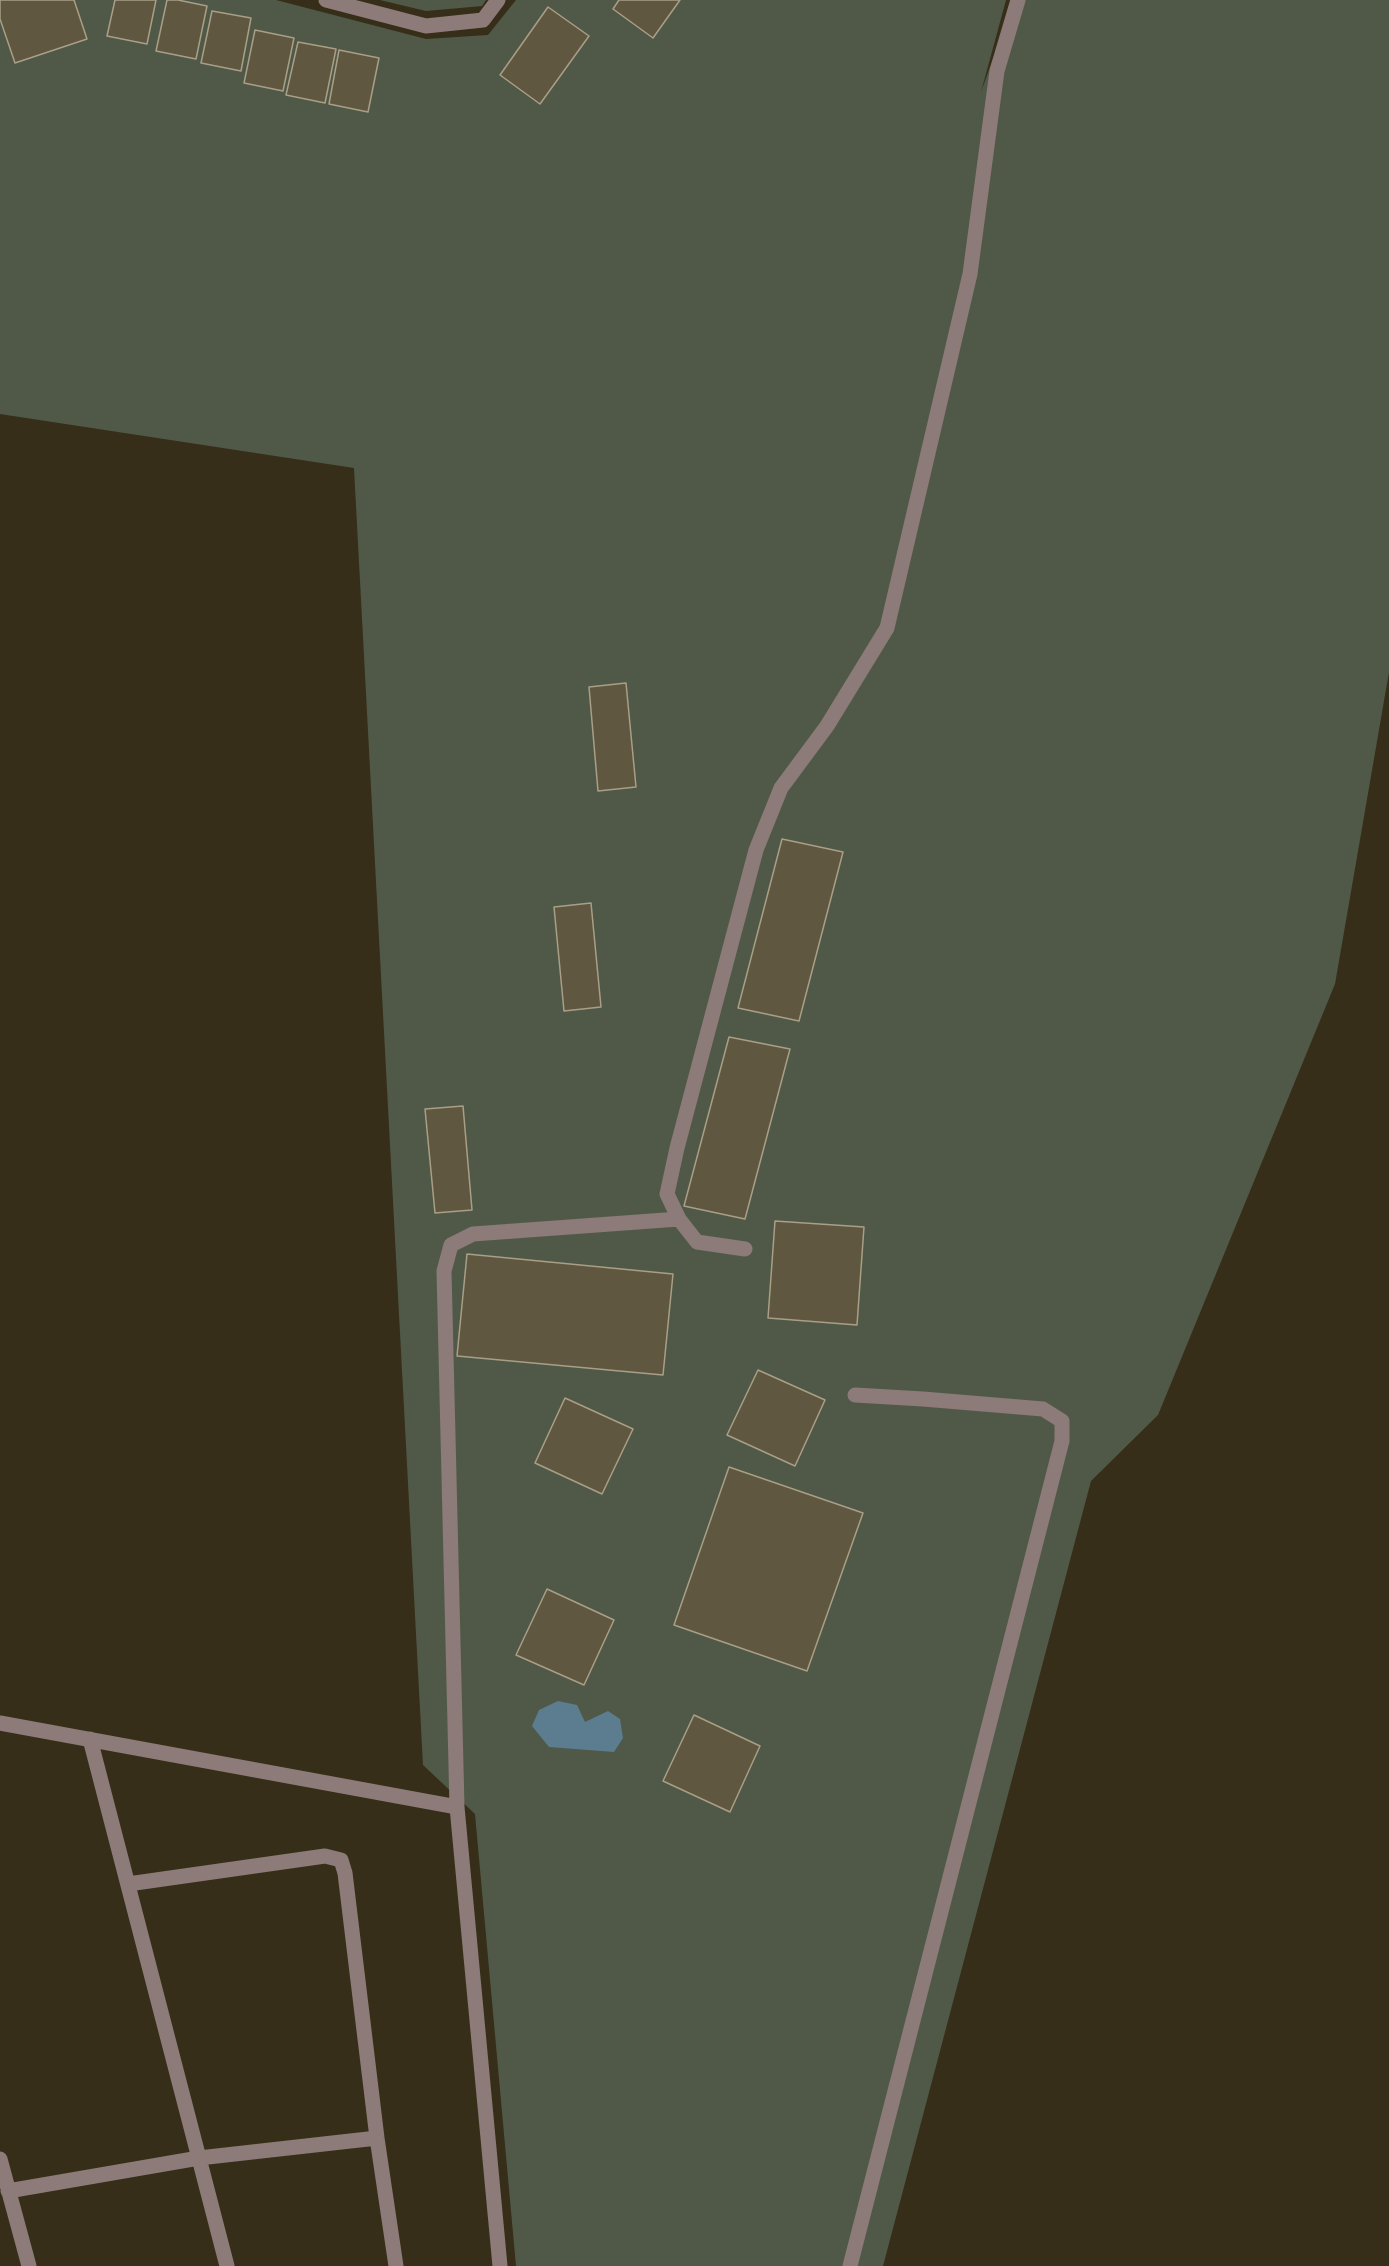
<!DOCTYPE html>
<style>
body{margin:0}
canvas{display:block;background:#362e18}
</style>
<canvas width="1389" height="2266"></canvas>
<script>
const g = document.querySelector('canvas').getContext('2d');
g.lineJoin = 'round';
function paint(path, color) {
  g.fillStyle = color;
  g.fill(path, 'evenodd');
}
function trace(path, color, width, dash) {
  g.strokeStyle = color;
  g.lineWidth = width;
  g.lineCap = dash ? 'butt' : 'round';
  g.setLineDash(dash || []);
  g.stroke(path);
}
const green = new Path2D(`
 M0 0H276L426 39 488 35 516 0H1006L981 92 1014 0H1389V672L1335 984 1158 1415 1091 1481 883 2266H516L475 1814 423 1765 354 468 0 414Z
 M380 0H486L482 6 426 11Z`);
const water = new Path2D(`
 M558 1701 577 1705 585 1722 608 1711 620 1719 623 1738 614 1752 549 1747 532 1726 539 1710Z`);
const building = new Path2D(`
 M0 0H74L87 39 15 63 0 19Z
 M115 0H156L147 44 107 36Z
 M167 0H178L207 6 196 59 156 51Z
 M619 0H680L653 38 613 9Z
 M548 7 589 36 540 104 500 75Z
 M212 11 251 18 241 71 201 63Z
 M255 30 294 38 283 91 244 83Z
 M298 42 336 49 325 103 286 95Z
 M339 50 379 58 368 112 329 104Z
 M626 683 636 787 598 791 589 687Z
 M782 839 843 852 799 1021 738 1008Z
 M591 903 601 1007 564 1011 554 907Z
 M729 1037 790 1049 745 1219 684 1206Z
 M463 1106 472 1210 435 1213 425 1109Z
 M775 1221 864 1227 857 1325 768 1318Z
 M467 1254 673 1274 663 1375 457 1356Z
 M758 1370 825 1400 795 1466 727 1435Z
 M565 1398 633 1429 602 1494 535 1463Z
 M729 1467 863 1513 807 1671 674 1625Z
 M547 1589 614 1620 584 1685 516 1655Z
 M694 1715 760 1746 730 1812 663 1781Z`);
const minor = new Path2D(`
 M326 0 426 26 483 20 498 0
 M745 1249 697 1242 679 1219 667 1194 677 1148 756 850 781 788 827 726 887 628 970 274 997 71 1018 0
 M0 1723 457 1807
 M90 1739 227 2266
 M128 1884 325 1856 341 1860 345 1873 377 2138 396 2266
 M0 2159 29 2266
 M8 2191 199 2158 377 2138
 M500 2266 457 1807 444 1271 451 1245 473 1234 679 1219
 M850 2266 1062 1441V1421L1043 1409 923 1399 855 1395`);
paint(green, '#505948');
paint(water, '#5b7d8f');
paint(building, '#605740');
trace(building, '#a99f86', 1.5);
trace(minor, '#8c7b78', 15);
</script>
